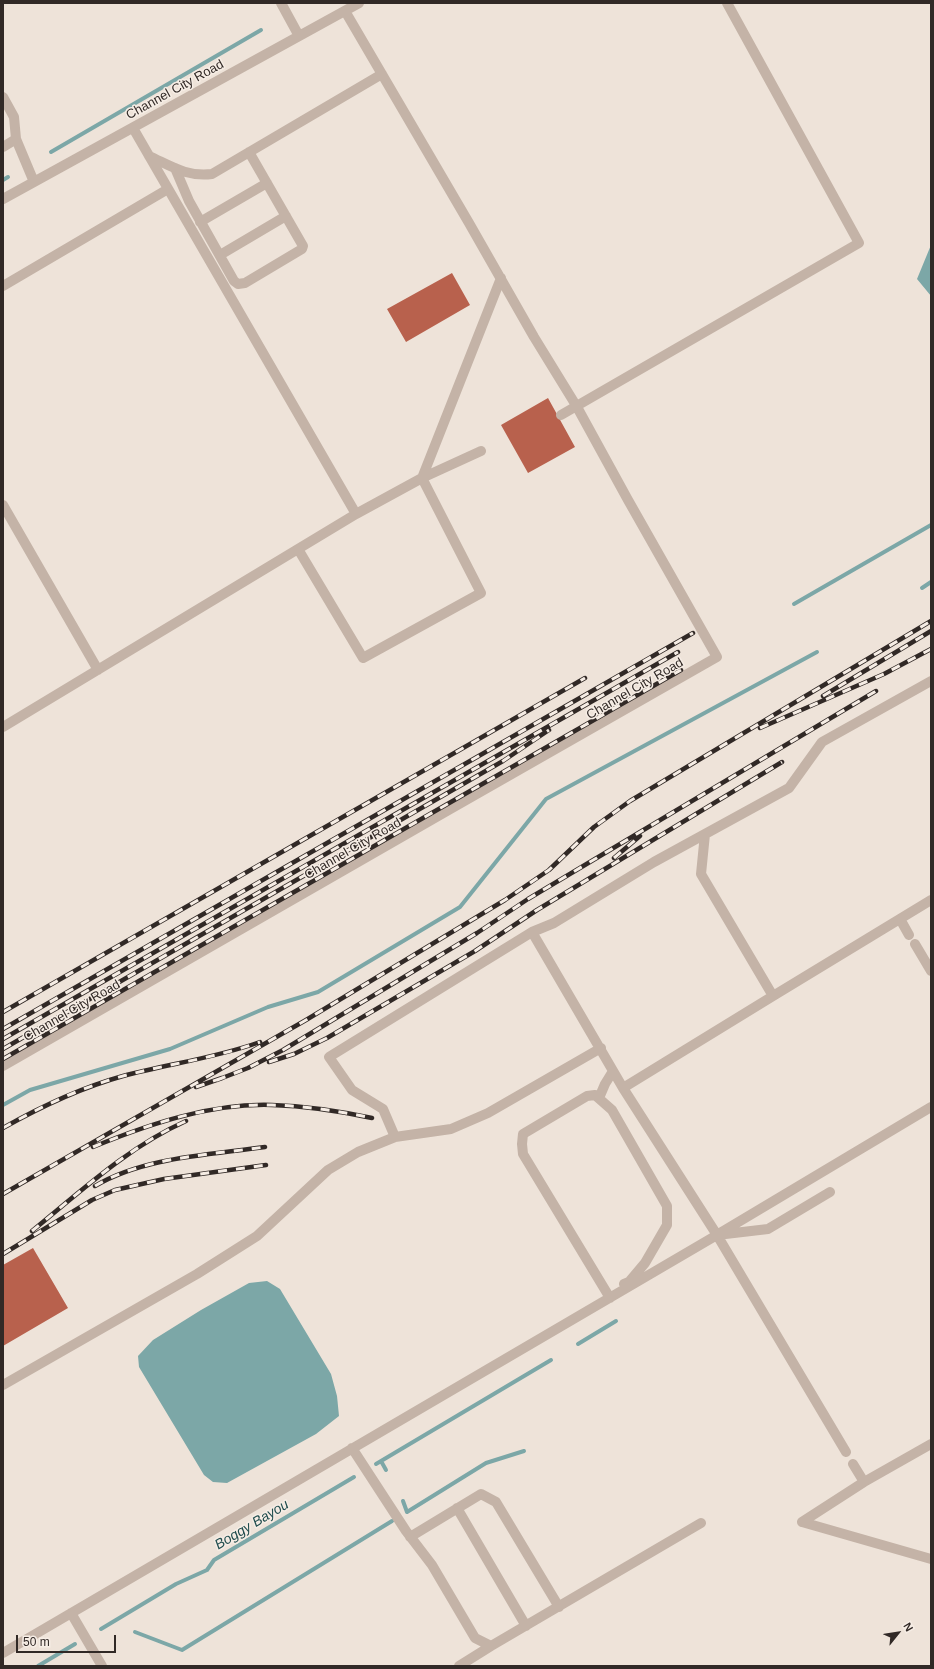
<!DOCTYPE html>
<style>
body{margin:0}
#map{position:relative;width:934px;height:1669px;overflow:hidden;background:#eee3d9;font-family:Helvetica,sans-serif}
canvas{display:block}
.frame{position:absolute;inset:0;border:4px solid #312926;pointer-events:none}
.north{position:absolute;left:878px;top:1613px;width:40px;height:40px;-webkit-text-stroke:3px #f6ede5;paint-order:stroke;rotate:60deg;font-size:11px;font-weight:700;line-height:16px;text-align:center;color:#312926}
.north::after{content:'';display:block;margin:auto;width:14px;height:18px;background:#312926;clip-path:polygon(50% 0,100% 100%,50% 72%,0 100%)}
.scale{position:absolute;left:16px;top:1635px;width:100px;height:18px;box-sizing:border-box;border:2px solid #312926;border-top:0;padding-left:5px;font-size:12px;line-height:14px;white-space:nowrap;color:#312926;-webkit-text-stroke:3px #f6ede5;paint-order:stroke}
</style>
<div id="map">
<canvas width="934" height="1669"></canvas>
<div class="frame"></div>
<div class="north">N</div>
<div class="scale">50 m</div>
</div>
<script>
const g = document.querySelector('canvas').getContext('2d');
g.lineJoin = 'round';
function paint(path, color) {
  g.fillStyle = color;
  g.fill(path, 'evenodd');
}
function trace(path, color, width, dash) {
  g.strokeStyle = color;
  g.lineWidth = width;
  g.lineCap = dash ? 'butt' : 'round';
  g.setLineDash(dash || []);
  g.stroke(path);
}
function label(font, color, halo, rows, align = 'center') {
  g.font = font + ' Helvetica,sans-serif';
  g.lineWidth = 3;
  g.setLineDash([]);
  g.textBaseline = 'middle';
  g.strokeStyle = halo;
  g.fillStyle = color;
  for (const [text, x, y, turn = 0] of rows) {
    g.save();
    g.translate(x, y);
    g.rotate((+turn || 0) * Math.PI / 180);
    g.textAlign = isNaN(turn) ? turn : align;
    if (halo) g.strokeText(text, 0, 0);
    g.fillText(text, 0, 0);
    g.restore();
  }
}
const water = new Path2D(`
 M931 245V296L917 279Z
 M267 1281 280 1289 331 1374 337 1396 339 1416 316 1434 227 1483 213 1482 204 1475 139 1367 138 1356 153 1340 201 1310 249 1283Z`);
const stream = new Path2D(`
 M51 152 261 30
 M3 180 8 177
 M922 588 931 582
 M794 604 931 525
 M3 1105 30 1090 170 1049 268 1007 318 992 460 907 546 799 817 652
 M578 1344 616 1321
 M381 1461 386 1470
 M376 1464 551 1360
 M403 1501 407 1512 486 1463 524 1451
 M101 1629 176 1584 207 1570 214 1560 354 1477
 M135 1632 182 1650 392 1521
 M38 1666 75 1644`);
const building = new Path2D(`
 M452 273 470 305 406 342 387 309Z
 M548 398 575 447 528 473 501 425Z
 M33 1248 68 1308 3 1346V1265Z`);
const minor = new Path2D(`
 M281 3 299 36
 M3 97 14 117 16 139 34 182
 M133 128 356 514
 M3 147 16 139
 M149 156C171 166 186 177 212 174L382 74
 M175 168 189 201 234 281 238 284 245 283 302 249 303 246 249 152
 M3 199 359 3
 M200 222 267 183
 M220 255 286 216
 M3 286 168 189
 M561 415 859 243 727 3
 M3 505 98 670
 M298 549 363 658 481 593 422 478 501 278
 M3 727 356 514 422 478 481 451
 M900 919 909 935
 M532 932 623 1088 717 1235 846 1452
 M915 944 931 971
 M773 996 931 900
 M3 1066 447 811 717 657 628 500 577 407 534 337 469 223 345 11
 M623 1088 773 996 701 874 705 834
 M599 1098 605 1084 613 1071
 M395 1137 451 1129 488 1113 601 1048
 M720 1233 931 1107
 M610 1298 523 1154 522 1144 523 1134 587 1096 595 1095 612 1110 667 1206V1225L645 1263 629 1282 624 1284
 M3 1385 197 1274 257 1236 328 1170 358 1152 395 1137 383 1109 352 1090 329 1057 532 932 554 923 654 862 789 788 822 742 931 681
 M352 1448 406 1531 432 1565 475 1638 491 1646 701 1523
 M853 1464 864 1482
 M457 1508 526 1626
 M802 1522 864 1482 931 1444
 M802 1522 931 1559
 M410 1537 481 1494 496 1502 559 1607
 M71 1613 102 1666
 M3 1653 717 1235 768 1229 830 1192
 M459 1666 491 1646`);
const rail = new Path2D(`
 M823 696 931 631
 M760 728 884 674 931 649
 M614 858 640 836
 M3 1012 585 678
 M3 1029 693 633
 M3 1039 678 652
 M3 1049 503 761 549 730
 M3 1059 681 670
 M269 1062 294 1054 327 1038 475 951 537 910 782 762
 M217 1080 248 1068 283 1050 477 933 528 899 876 691
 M196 1087 222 1078
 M3 1128C42 1106 80 1088 123 1076 168 1064 216 1058 260 1042
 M93 1147C149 1124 211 1103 272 1105 306 1106 339 1111 372 1118
 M95 1186C144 1157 209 1155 265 1147
 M3 1194 306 1020 505 900 549 870 594 827 630 801 931 621
 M32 1231C80 1192 128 1147 186 1121
 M3 1254 92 1200 115 1190 164 1179 266 1165`);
const streetNames = [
 ["Channel City Road",175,90,-29],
 ["Channel City Road",635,689,-30],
 ["Channel City Road",353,849,-30],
 ["Channel City Road",72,1011,-30]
];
const waterNames = [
 ["Boggy Bayou",252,1525,-31]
];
paint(water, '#7ca7a7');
trace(stream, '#7ca7a7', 4);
paint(building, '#b8614d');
trace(minor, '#c4b3a7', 10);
trace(rail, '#312926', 4.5);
trace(rail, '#f6ede5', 3, [9]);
label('13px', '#312926', '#f6ede5', streetNames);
label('italic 14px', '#214d4e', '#f6ede5', waterNames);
</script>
